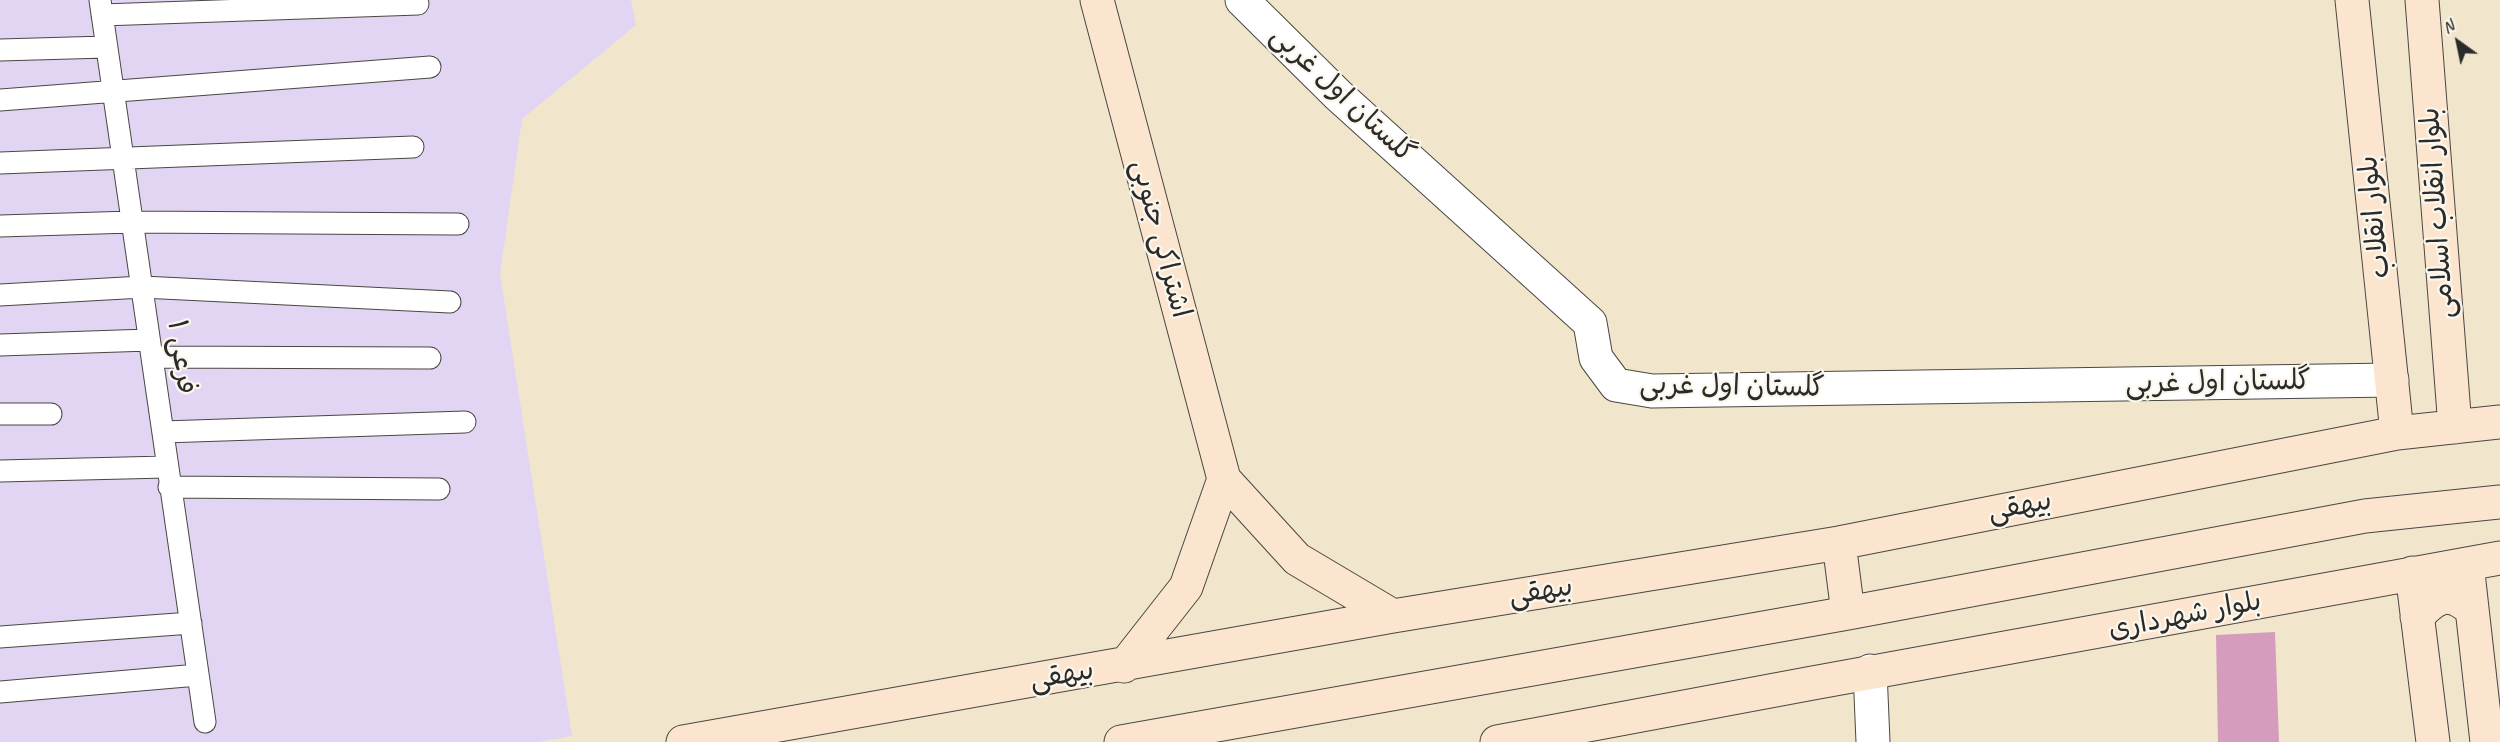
<!DOCTYPE html>
<meta charset="utf-8">
<style>
body{margin:0}
#map{position:relative;width:2500px;height:742px;overflow:hidden;background:#f1e6cb;font-family:Caveat,sans-serif}
canvas{display:block}
.north{position:absolute;left:2428px;top:12px;width:60px;height:60px;-webkit-text-stroke:4px #fbf7ec;paint-order:stroke;rotate:327deg;font-size:16px;font-weight:700;line-height:24px;text-align:center;color:#2b2b2b}
.north::after{content:'';display:block;margin:auto;width:21px;height:27px;background:#2b2b2b;clip-path:polygon(50% 0,100% 100%,50% 72%,0 100%)}
</style>
<div id="map">
<canvas width="2500" height="742"></canvas>
<div class="north">N</div>
</div>
<script>
const g = document.querySelector('canvas').getContext('2d');
g.lineJoin = 'round';
function paint(path, color) {
  g.fillStyle = color;
  g.fill(path, 'evenodd');
}
function trace(path, color, width, dash) {
  g.strokeStyle = color;
  g.lineWidth = width;
  g.lineCap = dash ? 'butt' : 'round';
  g.setLineDash(dash || []);
  g.stroke(path);
}
function label(font, color, halo, rows, align = 'center') {
  g.font = font + ' Caveat,"Playpen Sans Arabic",sans-serif';
  g.lineWidth = 4.5;
  g.setLineDash([]);
  g.textBaseline = 'middle';
  g.strokeStyle = halo;
  g.fillStyle = color;
  for (const [text, x, y, turn = 0] of rows) {
    g.save();
    g.translate(x, y);
    g.rotate((+turn || 0) * Math.PI / 180);
    g.textAlign = isNaN(turn) ? turn : align;
    if (halo) g.strokeText(text, 0, 0);
    g.fillText(text, 0, 0);
    g.restore();
  }
}
const built = new Path2D(`
 M0 0H631L636 25 522 119 500 274 572 736 537 742H0Z`);
const building = new Path2D(`
 M2275 632 2279 742H2218L2216 635Z`);
const service = new Path2D(`
 M100 0 205 722
 M102 15 418 4
 M0 50 106 47
 M0 100 430 67
 M0 163 413 147
 M0 226 132 222 458 224
 M0 295 142 287 450 302
 M0 345 149 340
 M152 357 430 358
 M0 414H51
 M163 432 465 422
 M0 471 166 467
 M169 487 439 489
 M0 637 191 623
 M0 692 198 675`);
const minor = new Path2D(`
 M1242 0 1338 95 1590 323 1596 358 1616 385 1652 391 2392 380
 M1870 671 1873 742`);
const secondary = new Path2D(`
 M1097 0 1224 479 1297 559 1393 616
 M2352 0 2397 433
 M2422 0 2455 427
 M1839 543 1848 613
 M2467 564 2487 742
 M2412 573 2433 742
 M2417 617C2436 596 2448 589 2472 610
 M1124 666 1186 587 1224 479
 M683 742 1393 616 1839 543 2397 433 2500 422
 M1121 742 1848 613 2365 516 2500 502
 M1497 742C1831 679 2165 618 2500 558`);
const streetNames = [
 ["گلستان اول غربی",1342,95,43],
 ["بلوار انقلاب اسلامی",2438,213,-94],
 ["بلوار انقلاب",2375,217,-96],
 ["اشتراکی جنوبی",1160,239,75],
 ["۱ فرعی",181,357,82],
 ["گلستان اول غربی",2218,383,-1],
 ["گلستان اول غربی",1732,387,1],
 ["بیهقی",2020,507,-11],
 ["بیهقی",1541,592,-9],
 ["بلوار شهرداری",2185,616,-11],
 ["بیهقی",1062,676,-10]
];
paint(built, '#e2d4f3');
paint(building, '#d69cbd');
trace(service, '#494743', 23);
trace(minor, '#494743', 35);
trace(secondary, '#494743', 35);
trace(service, '#fff', 21);
trace(minor, '#fff', 33);
trace(secondary, '#fce5cf', 33);
label('28px', '#2b2b2b', '#fbf7ec', streetNames);
</script>
